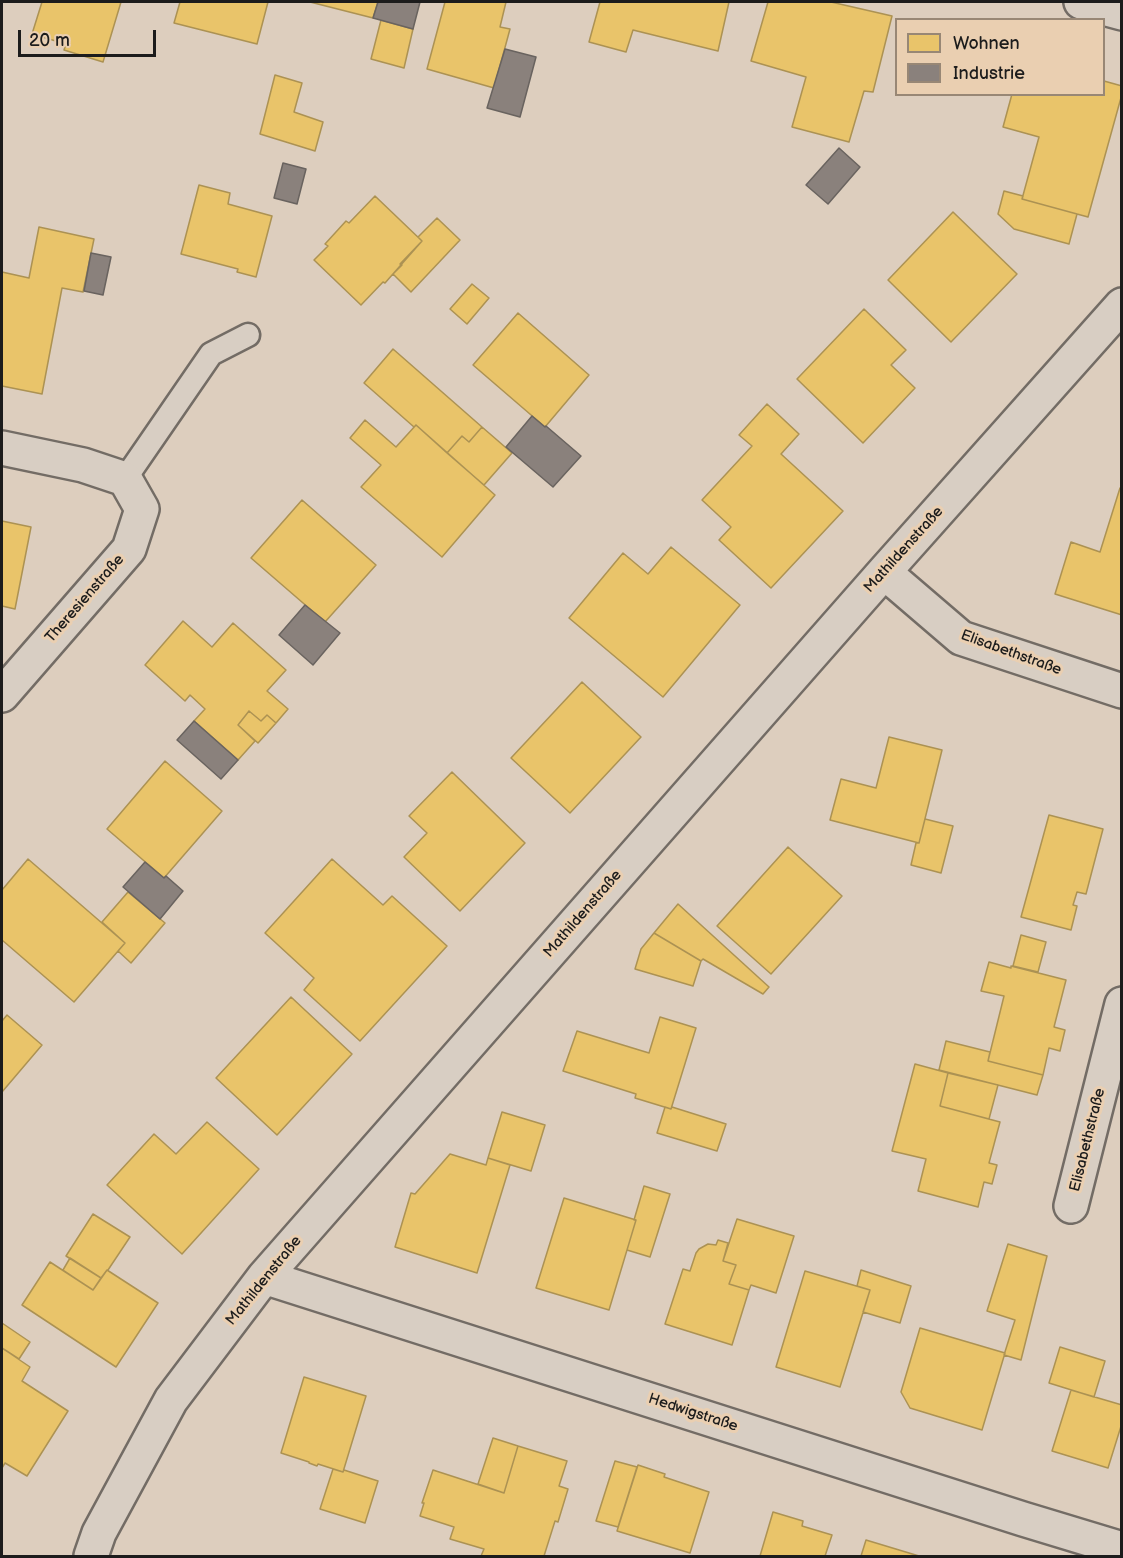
<!DOCTYPE html>
<meta charset="utf-8">
<style>
body{margin:0}
#map{position:relative;width:1123px;height:1558px;overflow:hidden;background:#ddcebe;font-family:"Balsamiq Sans",sans-serif}
canvas{display:block}
.frame{position:absolute;inset:0;border:3px solid #1c1c1c;pointer-events:none}
.legend{position:absolute;left:895px;top:18px;width:210px;height:78px;box-sizing:border-box;background:#eacfb1;border:2px solid #988775;margin:0;padding:8px 10px;list-style:none;font-size:18px;color:#1c1c1c}
.legend li{display:flex;align-items:center;gap:12px;height:30px}
.legend b{width:30px;border:2px solid #988775}
.scale{position:absolute;left:18px;top:30px;width:138px;height:27px;box-sizing:border-box;border:3px solid #1c1c1c;border-top:0;padding-left:8px;font-size:18px;line-height:21px;white-space:nowrap;color:#1c1c1c;-webkit-text-stroke:4px #eacfb1;paint-order:stroke}
</style>
<div id="map">
<canvas width="1123" height="1558"></canvas>
<div class="frame"></div>
<ul class="legend">
<li><b style="height:16px;background:#e9c46a"></b>Wohnen</li>
<li><b style="height:16px;background:#8a817c"></b>Industrie</li>
</ul>
<div class="scale">20 m</div>
</div>
<script>
const g = document.querySelector('canvas').getContext('2d');
g.lineJoin = 'round';
function paint(path, color) {
  g.fillStyle = color;
  g.fill(path, 'evenodd');
}
function trace(path, color, width, dash) {
  g.strokeStyle = color;
  g.lineWidth = width;
  g.lineCap = dash ? 'butt' : 'round';
  g.setLineDash(dash || []);
  g.stroke(path);
}
function label(font, color, halo, rows, align = 'center') {
  g.font = font + ' "Balsamiq Sans",sans-serif';
  g.lineWidth = 6;
  g.setLineDash([]);
  g.textBaseline = 'middle';
  g.strokeStyle = halo;
  g.fillStyle = color;
  for (const [text, x, y, turn = 0] of rows) {
    g.save();
    g.translate(x, y);
    g.rotate((+turn || 0) * Math.PI / 180);
    g.textAlign = isNaN(turn) ? turn : align;
    if (halo) g.strokeText(text, 0, 0);
    g.fillText(text, 0, 0);
    g.restore();
  }
}
const homes = new Path2D(`
 M42 2H121L103 62 64 50 66 44 32 34Z
 M180 2H268L257 44 174 23Z
 M310 2H378L373 18Z
 M445 2H506L500 27 510 29 494 88 427 69Z
 M600 2H729L718 51 633 30 626 52 589 42Z
 M768 2H831L892 16 873 92 864 91 849 142 792 127 806 77 751 61Z
 M381 20 413 29 404 68 371 59Z
 M275 75 302 83 294 112 323 122 315 151 260 134Z
 M1104 81 1122 86V94L1088 217 1022 199 1039 137 1003 127 1012 94H1104Z
 M199 185 230 193 228 204 272 216 256 277 237 272 238 269 181 254Z
 M1004 191 1023 196 1022 199 1077 214 1069 244 1014 229 998 214Z
 M375 196 422 241 385 283 383 282 361 305 314 260 328 246 325 244 346 221 349 223Z
 M953 212 1017 274 951 342 888 280Z
 M437 218 460 240 411 292 393 274 402 265 400 264 422 241 418 237Z
 M39 227 94 239 83 292 62 288 42 394 2 386V272L29 278Z
 M472 284 489 298 467 324 450 309Z
 M864 309 906 350 891 365 915 388 863 443 797 379Z
 M518 313 589 375 545 427 473 365Z
 M393 349 482 427 469 442 462 436 447 453 416 425 414 427 364 383Z
 M767 404 799 434 781 454 843 511 771 588 719 540 731 527 702 500 752 446 739 435Z
 M365 420 396 447 416 425 495 495 442 557 361 487 381 465 350 438Z
 M482 427 512 453 484 485 447 453 462 436 469 442Z
 M1120 488 1122 489V615L1055 594 1071 542 1100 552Z
 M302 500 376 565 325 622 251 558Z
 M2 521 31 527 15 609 2 606Z
 M671 547 740 605 663 697 569 618 623 553 648 574Z
 M183 621 212 647 233 623 286 670 267 691 288 709 276 723 267 715 261 721 249 711 238 725 255 741 238 760 194 721 205 709 190 695 185 701 145 665Z
 M582 682 641 737 570 813 511 758Z
 M249 711 261 721 267 715 276 723 258 743 238 725Z
 M889 737 942 750 919 843 830 820 841 779 876 788Z
 M165 761 222 811 164 878 107 829Z
 M452 772 525 843 460 911 404 857 427 833 409 816Z
 M1049 815 1103 829 1086 894 1077 892 1073 905 1077 906 1071 930 1021 917Z
 M925 819 953 826 941 873 911 865 916 843H919Z
 M788 847 842 896 771 974 717 926Z
 M28 859 125 943 74 1002 2 940V890Z
 M332 859 383 905 392 896 447 946 360 1041 304 990 314 978 265 933Z
 M128 892 165 923 131 963 118 951 125 943 102 922Z
 M678 904 769 987 763 994 703 959 701 961 654 933Z
 M654 933 701 961 693 986 635 969 641 949Z
 M1021 935 1046 942 1038 972 1013 966Z
 M989 962 1011 968V966L1066 980 1054 1027 1065 1030 1060 1051 1049 1048 1043 1075 988 1061 1004 996 981 991Z
 M291 997 352 1054 277 1135 216 1078Z
 M7 1015 42 1045 2 1092V1021Z
 M660 1017 696 1028 671 1109 635 1098 636 1094 563 1071 577 1031 649 1053Z
 M946 1041 990 1052 988 1061 1043 1075 1037 1095 939 1070Z
 M915 1064 948 1073 940 1106 1000 1122 989 1163 997 1165 992 1184 984 1182 978 1207 918 1191 926 1159 892 1151Z
 M948 1073 998 1085 989 1119 940 1106Z
 M665 1107 671 1109 672 1107 726 1124 717 1151 657 1133Z
 M502 1112 545 1125 531 1171 488 1158Z
 M207 1122 259 1169 182 1254 107 1185 154 1134 176 1154Z
 M450 1154 486 1165 488 1158 510 1165 477 1273 395 1247 411 1193 415 1194Z
 M644 1186 670 1194 650 1257 627 1250 636 1220H634Z
 M564 1198 636 1220 609 1310 536 1288Z
 M93 1214 130 1237 108 1270H107L101 1278 66 1256Z
 M737 1219 794 1236 776 1293 751 1285 749 1290 729 1284 736 1265 723 1261Z
 M718 1240 728 1243 723 1261 736 1265 729 1284 749 1290 732 1345 665 1324 683 1269 690 1271 696 1253 699 1249 708 1244 716 1245Z
 M1008 1244 1047 1256 1021 1360 1004 1355 1015 1320 987 1311Z
 M70 1258 101 1278 93 1290 63 1270Z
 M50 1262 93 1290 107 1270 158 1303 116 1367 22 1305Z
 M861 1270 911 1286 900 1323 863 1312 870 1290 857 1286Z
 M805 1271 870 1290 840 1387 776 1367Z
 M2 1323 30 1342 19 1359 2 1348Z
 M920 1328 1005 1353 982 1430 910 1408 901 1392Z
 M1060 1347 1105 1361 1094 1397 1049 1383Z
 M2 1348 30 1367 22 1381 68 1411 27 1476 5 1463 2 1468Z
 M304 1377 366 1396 343 1472 318 1464 317 1466 309 1463V1462L281 1453Z
 M1071 1390 1122 1405V1423L1108 1468 1052 1451Z
 M493 1438 518 1446 504 1493 478 1484Z
 M518 1446 567 1461 559 1486 568 1489 558 1522 555 1521 544 1556H481L484 1549 450 1539 454 1527 420 1516 424 1503H422L433 1470 504 1493Z
 M615 1461 637 1467 618 1527 596 1521Z
 M638 1465 665 1474 664 1477 709 1492 690 1553 617 1531Z
 M333 1469 343 1472 344 1470 378 1481 365 1523 320 1509Z
 M773 1512 803 1521 802 1526 832 1535 825 1556H760Z
 M866 1540 919 1556H861Z`);
const industry = new Path2D(`
 M378 2H420L413 29 373 18Z
 M505 49 536 57 520 117 487 108Z
 M839 148 860 167 828 204 806 185Z
 M283 163 306 169 297 204 274 198Z
 M91 253 111 257 103 295 84 291Z
 M532 416 545 427 546 426 581 456 553 487 506 447Z
 M305 605 340 633 313 665 279 635Z
 M194 721 238 760 221 779 177 740Z
 M145 862 164 878 166 876 183 891 160 919 123 887Z`);
const service = new Path2D(`
 M125 479 211 354 248 335`);
const minor = new Path2D(`
 M1081 2 1122 13
 M2 448 83 465 125 479 142 509 129 549 2 695
 M884 572 961 638 1122 691
 M1071 1206 1122 1004
 M264 1277 1023 1519 1122 1549
 M91 1556 99 1533 171 1400 264 1277 884 572 1122 305`);
const streetNames = [
 ["Mathildenstraße",904,550,-48],
 ["Theresienstraße",85,599,-49],
 ["Elisabethstraße",1011,653,20],
 ["Mathildenstraße",583,914,-49],
 ["Elisabethstraße",1088,1140,-76],
 ["Mathildenstraße",264,1281,-51],
 ["Hedwigstraße",693,1413,18]
];
paint(homes, '#e9c46a');
trace(homes, '#ac9253', 1.5);
paint(industry, '#8a817c');
trace(industry, '#69635f', 1.5);
trace(service, '#736c65', 27);
trace(minor, '#736c65', 38);
trace(service, '#d8cec3', 22);
trace(minor, '#d8cec3', 33);
label('15px', '#1c1c1c', '#eacfb1', streetNames);
</script>
